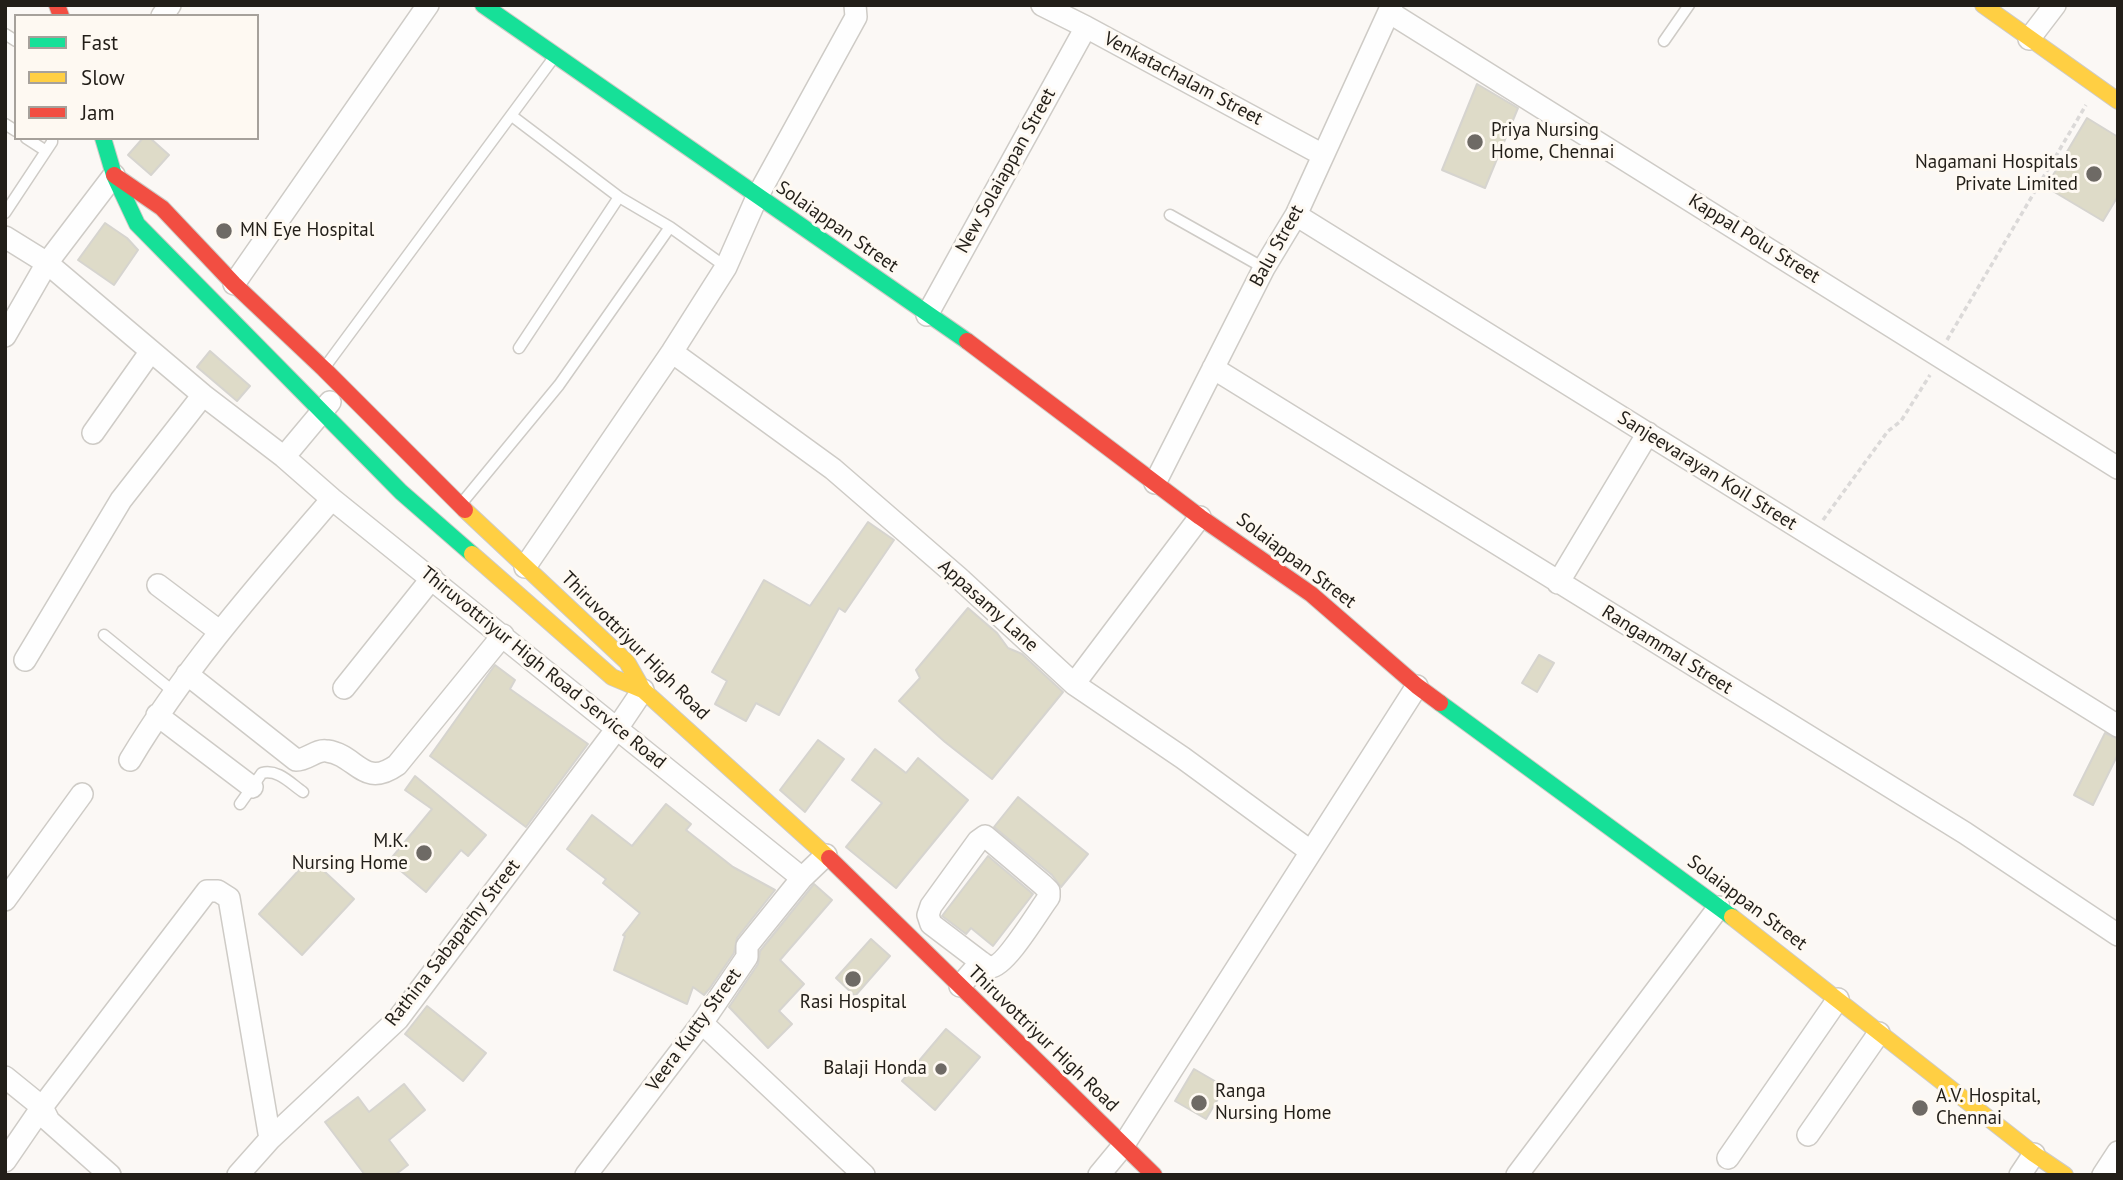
<!DOCTYPE html>
<style>
body{margin:0}
#map{position:relative;width:2123px;height:1180px;overflow:hidden;background:#fbf8f5;font-family:"PT Sans",sans-serif}
canvas{display:block}
.frame{position:absolute;inset:0;border:7px solid #221e18;pointer-events:none}
.legend{position:absolute;left:14px;top:14px;width:245px;height:126px;box-sizing:border-box;background:#fef9f2;border:2px solid #a6a19b;margin:0;padding:9px 12px;list-style:none;font-size:21px;color:#221e18}
.legend li{display:flex;align-items:center;gap:14px;height:35px}
.legend b{width:35px;border:2px solid #a6a19b}
</style>
<div id="map">
<canvas width="2123" height="1180"></canvas>
<div class="frame"></div>
<ul class="legend">
<li><b style="height:9px;background:#16e098"></b>Fast</li>
<li><b style="height:9px;background:#ffcf43"></b>Slow</li>
<li><b style="height:9px;background:#f24e42"></b>Jam</li>
</ul>
</div>
<script>
const g = document.querySelector('canvas').getContext('2d');
g.lineJoin = 'round';
function paint(path, color) {
  g.fillStyle = color;
  g.fill(path, 'evenodd');
}
function trace(path, color, width, dash) {
  g.strokeStyle = color;
  g.lineWidth = width;
  g.lineCap = dash ? 'butt' : 'round';
  g.setLineDash(dash || []);
  g.stroke(path);
}
function label(font, color, halo, rows, align = 'center') {
  g.font = font + ' "PT Sans",sans-serif';
  g.lineWidth = 6;
  g.setLineDash([]);
  g.textBaseline = 'middle';
  g.strokeStyle = halo;
  g.fillStyle = color;
  for (const [text, x, y, turn = 0] of rows) {
    g.save();
    g.translate(x, y);
    g.rotate((+turn || 0) * Math.PI / 180);
    g.textAlign = isNaN(turn) ? turn : align;
    if (halo) g.strokeText(text, 0, 0);
    g.fillText(text, 0, 0);
    g.restore();
  }
}
const building = new Path2D(`
 M1477 84 1518 108 1485 188 1442 170Z
 M2087 118 2118 137V196L2103 221 2046 187Z
 M143 138H150L169 155 151 175 128 155Z
 M105 223 127 238 138 250 114 285 78 260Z
 M210 351 250 386 237 401 197 367Z
 M868 522 894 540 845 612 839 608 779 715 756 703 746 721 715 704 727 681 712 672 764 580 810 606Z
 M968 608 997 633 1008 648 1022 654 1063 692 992 779 945 742 899 701 920 678 916 670Z
 M1539 655 1554 663 1537 692 1522 683Z
 M495 665 515 680 510 689 588 744 526 827 430 756Z
 M2105 733 2118 739V754L2093 805 2074 795Z
 M818 740 844 759 805 812 780 790Z
 M875 749 906 773 918 758 968 800 896 888 846 847 882 803 852 780Z
 M415 776 486 835 468 856 461 850 426 892 389 861 432 809 405 790Z
 M1018 797 1088 854 1061 887 1052 875 994 827Z
 M666 804 691 824 686 830 733 867 775 890 737 938 734 953 710 988 704 995 693 987 687 1004 614 970 625 936 623 935 640 913 603 883 606 879 567 849 592 815 632 846Z
 M988 856 1033 894 993 946 971 928 966 934 942 916Z
 M310 858 354 899 302 955 259 914Z
 M814 884 832 900 780 960 804 984 779 1011 792 1024 768 1048 729 1007 758 964 760 951Z
 M871 939 890 956 855 996 836 978Z
 M427 1006 486 1053 463 1081 405 1034Z
 M946 1029 980 1057 935 1110 902 1081Z
 M1194 1069 1225 1087 1206 1119 1175 1101Z
 M404 1084 425 1110 389 1140 408 1165 395 1175H365L325 1122 358 1097 369 1112Z`);
const path = new Path2D(`
 M1947 340 2086 105
 M1823 520 1888 431 1901 421 1930 375`);
const lane = new Path2D(`
 M5 34 16 41
 M1664 41 1689 5
 M512 116 619 197 670 227 726 267
 M5 124 16 131
 M26 138 46 151
 M5 213 52 142V138
 M1170 215 1264 268
 M519 348 619 197
 M325 367 555 56
 M461 504 559 385 670 227
 M104 635 174 692
 M240 804 262 773C278 769 290 783 303 792`);
const street = new Path2D(`
 M1042 5 1086 27 1323 155
 M1389 12 2118 468
 M162 16 170 5
 M2029 39 2055 5
 M1296 215 2118 726
 M5 237 47 263 203 395 284 457 332 499 802 878
 M234 284 428 5
 M927 315 1086 27
 M5 336 47 263 114 175
 M672 352 833 469 959 578 1074 684 1183 758 1310 851
 M1213 368 1965 833 2118 935
 M93 433 151 351
 M284 457 330 402
 M1155 483 1264 268 1296 215 1392 5
 M525 567 672 352 726 267 757 197 856 17 855 5
 M1558 583 1648 433
 M158 585 219 631
 M25 660 121 500 203 395
 M187 674 296 760C308 760 316 749 327 751 357 755 363 789 397 765L503 635
 M1074 684 1200 517
 M344 688 432 578
 M157 715 252 787
 M130 760C187 665 260 583 332 499
 M5 900 82 794
 M960 986 981 962 931 924 928 915 931 906 978 841 985 836 1043 885 1049 891V897C1039 910 1006 966 991 967 987 967 985 965 981 962
 M702 1023 864 1175
 M5 1077 42 1107 49 1121 110 1175
 M1808 1135 1879 1033
 M1728 1158 1838 999
 M5 1161 42 1107 207 891H218L229 898 270 1139
 M238 1175 270 1139 398 1019 618 727 643 690
 M586 1175 702 1023 747 957V946L802 878 826 855
 M1099 1175 1123 1146 1417 686
 M1517 1175 1719 907
 M2020 1175 2034 1154
 M2103 1175 2118 1152`);
const fast = new Path2D(`
 M483 5 967 341
 M103 138 114 175 137 224 401 492 472 554
 M1440 703 1732 917`);
const slow = new Path2D(`
 M1983 5 2118 101
 M465 510 627 662 643 690 829 858
 M472 554 612 677 643 690
 M1732 917 2034 1154 2065 1175`);
const jam = new Path2D(`
 M57 5 61 16
 M114 175 162 208 234 284 324 369 465 510
 M967 341 1200 517 1311 594 1417 686 1440 703
 M829 858 1154 1175`);
const markers = [
 [1475,142,9,"#6e6a65"],
 [2094,174,9,"#6e6a65"],
 [224,231,9,"#6e6a65"],
 [424,853,9,"#6e6a65"],
 [853,979,9,"#6e6a65"],
 [941,1069,7,"#6e6a65"],
 [1199,1103,9,"#6e6a65"],
 [1920,1108,9,"#6e6a65"]
];
const streetNames = [
 ["Venkatachalam Street",1183,79,28],
 ["New Solaiappan Street",1006,171,-61],
 ["Solaiappan Street",837,227,35],
 ["Kappal Polu Street",1754,239,32],
 ["Balu Street",1277,246,-61],
 ["Sanjeevarayan Koil Street",1707,471,32],
 ["Solaiappan Street",1296,561,37],
 ["Appasamy Lane",988,606,42],
 ["Thiruvottriyur High Road",635,646,45],
 ["Rangammal Street",1667,650,32],
 ["Thiruvottriyur High Road Service Road",543,668,39],
 ["Solaiappan Street",1747,903,37],
 ["Rathina Sabapathy Street",453,943,-52],
 ["Veera Kutty Street",694,1030,-54],
 ["Thiruvottriyur High Road",1043,1039,44]
];
const poiNames = [
 ["Priya Nursing",1491,131],
 ["Home, Chennai",1491,153],
 ["Nagamani Hospitals",2078,163,"right"],
 ["Private Limited",2078,185,"right"],
 ["MN Eye Hospital",240,231],
 ["M.K.",408,842,"right"],
 ["Nursing Home",408,864,"right"],
 ["Rasi Hospital",853,1003,"center"],
 ["Balaji Honda",927,1069,"right"],
 ["Ranga",1215,1092],
 ["Nursing Home",1215,1114],
 ["A.V. Hospital,",1936,1097],
 ["Chennai",1936,1119]
];
paint(building, '#dedbc8');
trace(building, '#d6d4cf', 2);
trace(lane, '#cecbc6', 13);
trace(street, '#cecbc6', 24);
trace(fast, '#cecbc6', 18);
trace(slow, '#cecbc6', 18);
trace(jam, '#cecbc6', 18);
trace(path, '#dbd9d8', 3.5, [5, 3.5]);
trace(lane, '#fefefe', 10);
trace(street, '#fefefe', 21);
trace(fast, '#16e098', 16);
trace(slow, '#ffcf43', 16);
trace(jam, '#f24e42', 16);
for (const [x, y, r, color] of markers) {
  const dot = new Path2D();
  dot.arc(x, y, r, 0, 2 * Math.PI);
  g.fillStyle = color;
  g.fill(dot);
  trace(dot, '#fef9f2', 2.5);
}
label('19px', '#221e18', '#fef9f2', streetNames);
label('19px', '#221e18', '#fef9f2', poiNames, 'left');
</script>
